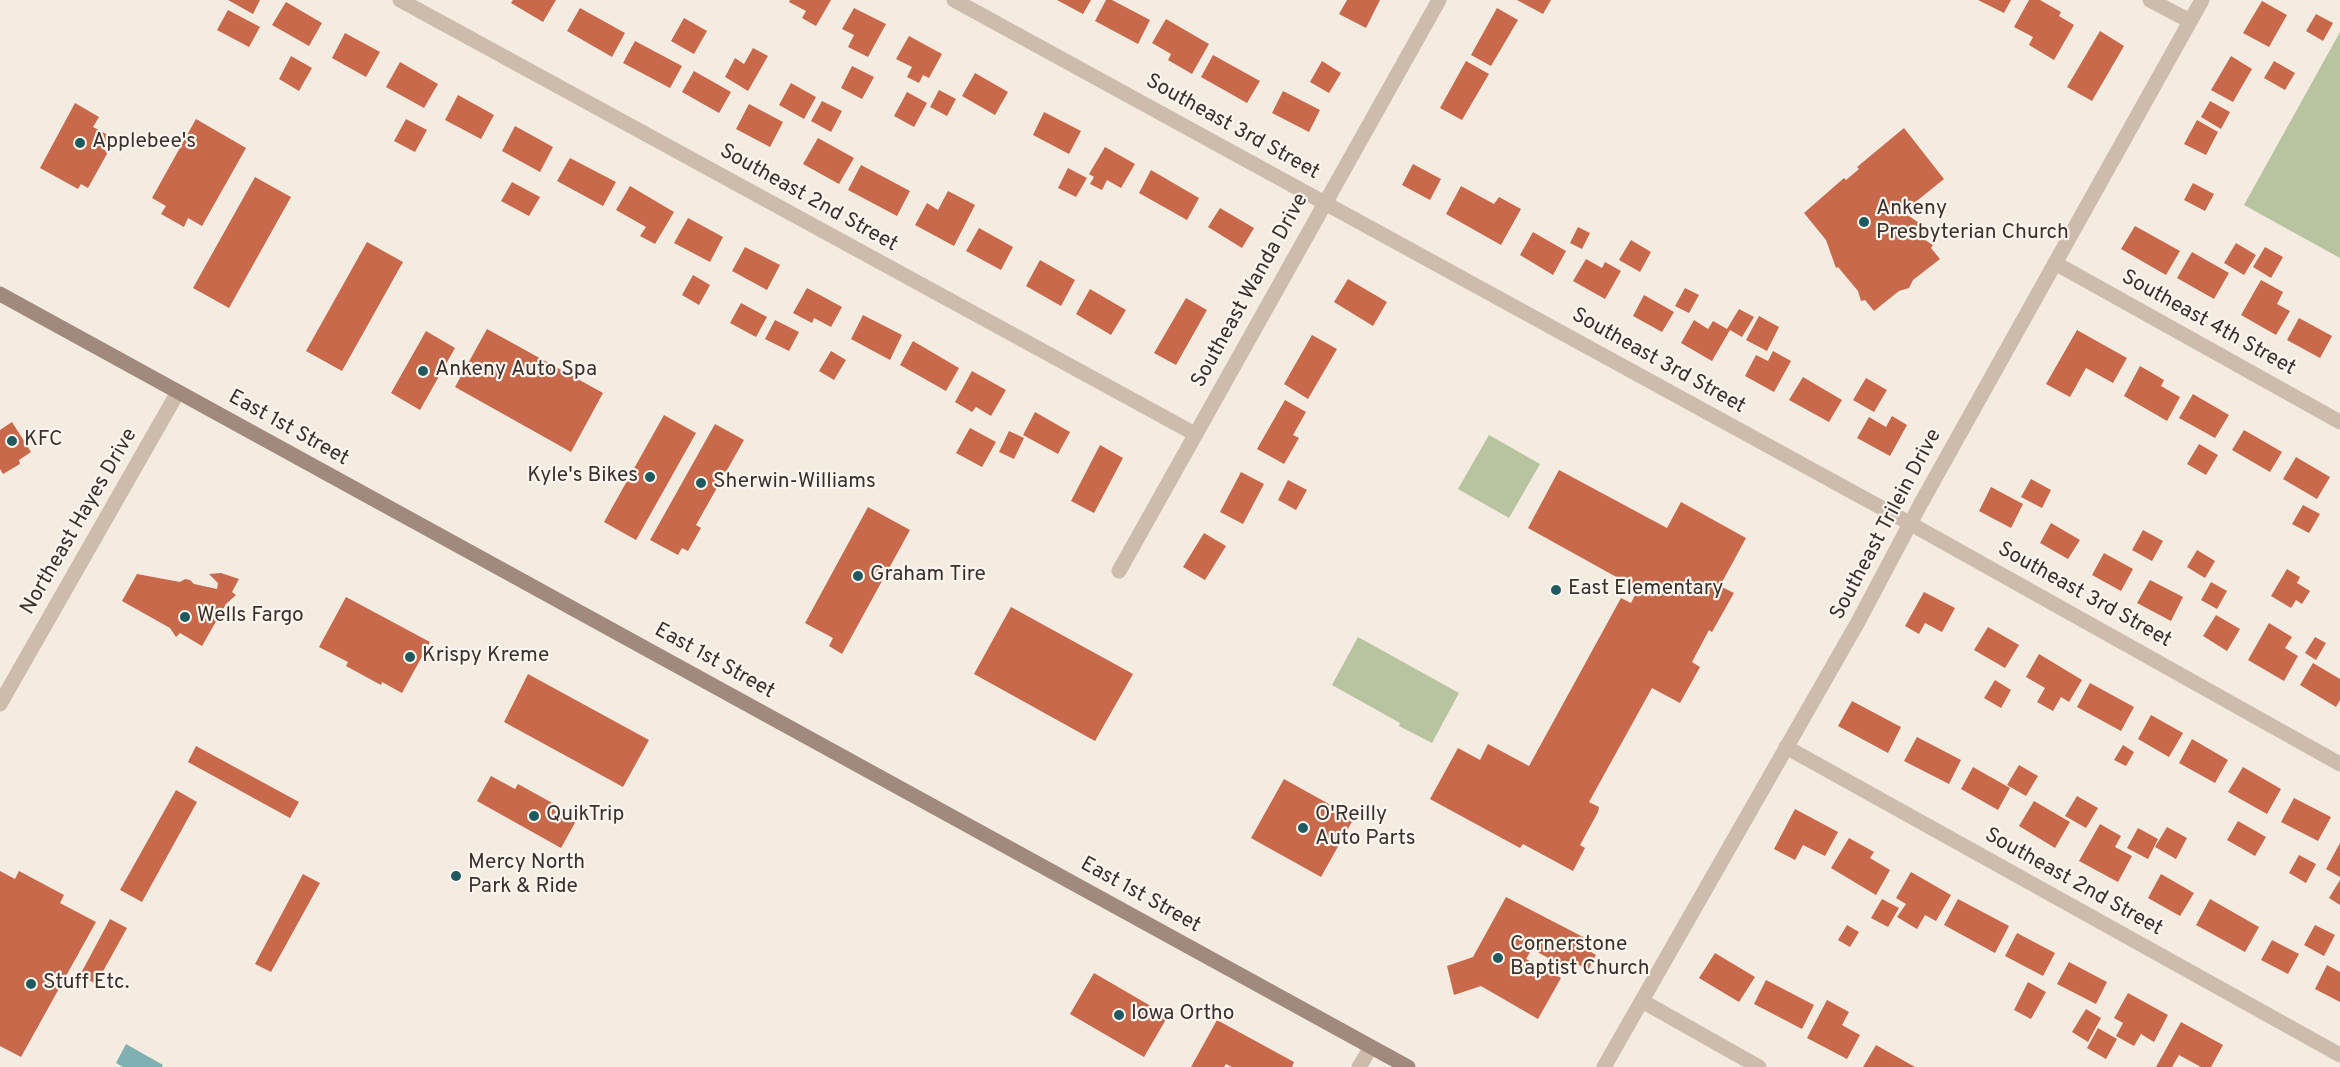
<!DOCTYPE html>
<style>
body{margin:0}
canvas{display:block;background:#f4ebe1}
</style>
<canvas width="2340" height="1067"></canvas>
<script>
const g = document.querySelector('canvas').getContext('2d');
g.lineJoin = 'round';
function paint(path, color) {
  g.fillStyle = color;
  g.fill(path, 'evenodd');
}
function trace(path, color, width, dash) {
  g.strokeStyle = color;
  g.lineWidth = width;
  g.lineCap = dash ? 'butt' : 'round';
  g.setLineDash(dash || []);
  g.stroke(path);
}
function label(font, color, halo, rows, align = 'center') {
  g.font = font + ' Overpass,sans-serif';
  g.lineWidth = 4.5;
  g.setLineDash([]);
  g.textBaseline = 'middle';
  g.strokeStyle = halo;
  g.fillStyle = color;
  for (const [text, x, y, turn = 0] of rows) {
    g.save();
    g.translate(x, y);
    g.rotate((+turn || 0) * Math.PI / 180);
    g.textAlign = isNaN(turn) ? turn : align;
    if (halo) g.strokeText(text, 0, 0);
    g.fillText(text, 0, 0);
    g.restore();
  }
}
const green = new Path2D(`
 M2340 32V258L2244 205Z
 M1489 435 1540 464 1509 518 1458 489Z
 M1358 637 1459 693 1432 743 1399 726 1400 723 1332 685Z`);
const water = new Path2D(`
 M126 1044 163 1065 162 1067H123L116 1063Z`);
const building = new Path2D(`
 M228 0H260L253 14Z
 M513 0H556L543 22 511 3Z
 M790 0H831L816 26 802 18 806 11 789 2Z
 M1057 0H1091L1083 14Z
 M1106 0H1112L1150 20 1138 44 1095 21Z
 M1347 0H1380L1366 28 1339 14Z
 M1517 0H1551L1543 14Z
 M1978 0H2011L2004 13Z
 M2029 0H2040L2061 12 2059 16 2074 25 2054 60 2029 45 2033 37 2014 27Z
 M2262 1 2287 15 2269 47 2243 33Z
 M286 2 322 23 309 46 272 25Z
 M580 8 625 33 612 57 567 31Z
 M854 8 886 24 868 57 848 47 854 35 842 29Z
 M1497 8 1518 20 1491 66 1471 55Z
 M228 10 260 27 249 47 217 30Z
 M2316 14 2333 23 2323 41 2306 31Z
 M684 18 707 31 694 54 671 41Z
 M1166 19 1209 44 1192 74 1168 60 1171 54 1152 43Z
 M2100 31 2124 46 2092 101 2067 87Z
 M345 33 380 52 366 77 332 58Z
 M909 36 942 54 929 78 923 75 919 83 907 77 912 67 896 59Z
 M635 41 682 66 670 88 623 63Z
 M753 48 768 56 748 91 725 77 735 58 744 64Z
 M1213 55 1260 81 1247 103 1201 77Z
 M291 56 312 68 299 91 279 79Z
 M2231 56 2252 69 2233 102 2211 90Z
 M1322 61 1341 73 1329 93 1310 82Z
 M1466 61 1489 74 1462 120 1440 108Z
 M2274 61 2295 73 2285 90 2264 78Z
 M400 62 438 84 424 108 386 87Z
 M852 66 874 77 862 99 841 88Z
 M694 71 731 92 719 113 682 92Z
 M975 73 1008 92 995 115 962 96Z
 M791 83 816 97 804 119 779 105Z
 M939 90 956 99 947 116 930 107Z
 M1283 91 1320 110 1309 132 1272 113Z
 M907 92 927 103 914 127 894 116Z
 M458 95 494 115 481 139 445 120Z
 M822 101 842 111 831 132 811 121Z
 M2210 101 2230 112 2221 129 2201 117Z
 M75 103 99 117 93 127 110 136 103 149 108 152 88 188 81 184 78 189 40 168Z
 M749 104 783 122 770 147 736 129Z
 M1044 112 1081 131 1069 154 1033 135Z
 M196 119 246 148 202 226 188 218 184 227 161 214 166 206 152 198Z
 M406 119 427 130 415 152 394 141Z
 M2197 120 2218 132 2206 155 2184 144Z
 M515 126 553 147 540 172 502 151Z
 M1904 128 1944 179 1903 212 1928 229 1922 238 1933 245 1931 248 1940 259 1913 280 1909 288 1899 291 1874 311 1865 300 1861 301 1858 291 1838 267 1836 268 1826 240 1804 213 1844 178 1846 180 1859 169 1857 167Z
 M818 138 854 158 839 184 803 164Z
 M1105 147 1135 164 1121 188 1107 180 1102 190 1090 184 1094 177 1089 174Z
 M570 158 616 182 603 206 557 181Z
 M1413 164 1441 179 1430 200 1402 185Z
 M861 165 910 191 897 216 848 190Z
 M1068 168 1087 178 1076 197 1058 188Z
 M1151 170 1199 198 1187 220 1139 193Z
 M255 177 291 197 229 308 193 288Z
 M512 182 540 197 529 216 501 201Z
 M2193 183 2214 194 2205 211 2184 200Z
 M630 186 674 212 655 244 640 236 646 227 616 210Z
 M1461 186 1494 204 1499 197 1521 209 1501 245 1446 214Z
 M948 191 975 205 954 246 915 225 927 203 938 210Z
 M1220 208 1254 228 1242 248 1208 227Z
 M688 218 723 237 710 262 674 243Z
 M2135 226 2180 251 2166 275 2121 249Z
 M1578 227 1590 233 1582 249 1570 243Z
 M979 228 1013 247 1001 270 966 251Z
 M1533 232 1566 251 1553 275 1520 255Z
 M1631 240 1651 252 1640 272 1619 260Z
 M367 242 403 262 342 371 306 351Z
 M2236 243 2256 255 2244 275 2224 263Z
 M745 247 780 265 767 290 732 271Z
 M2265 247 2283 257 2271 278 2253 267Z
 M2192 252 2229 273 2214 299 2177 278Z
 M1586 259 1602 268 1605 262 1621 271 1605 299 1573 281Z
 M1040 260 1075 280 1061 306 1026 286Z
 M693 275 710 285 699 305 682 295Z
 M1348 279 1387 302 1373 326 1334 302Z
 M2261 280 2283 292 2277 304 2290 311 2276 335 2241 315Z
 M807 288 842 307 831 327 814 318 812 323 793 313Z
 M1685 288 1699 295 1689 313 1675 306Z
 M1090 289 1126 310 1111 335 1076 314Z
 M1644 295 1674 312 1662 332 1633 316Z
 M1186 298 1207 310 1176 365 1154 353Z
 M741 303 767 317 756 337 730 323Z
 M1739 309 1754 317 1742 337 1730 330 1712 361 1681 343 1694 320 1708 329 1713 321 1727 329Z
 M863 315 902 335 890 360 851 339Z
 M1759 316 1779 327 1767 351 1746 340Z
 M2299 318 2332 336 2320 358 2287 340Z
 M775 320 799 332 789 351 765 339Z
 M487 329 603 393 571 452 455 387Z
 M2077 330 2127 358 2113 383 2086 368 2070 397 2046 384Z
 M426 331 455 348 420 410 391 393Z
 M1312 335 1337 349 1308 399 1284 384Z
 M913 341 959 368 946 391 900 365Z
 M831 351 846 360 834 380 819 371Z
 M1773 351 1791 361 1774 392 1745 376 1756 355 1768 361Z
 M2140 366 2164 380 2161 386 2180 397 2167 421 2124 396Z
 M972 371 1006 390 991 416 976 407 972 412 955 402Z
 M1803 377 1842 400 1829 422 1789 400Z
 M1866 378 1887 390 1874 412 1853 400Z
 M2193 394 2229 415 2215 438 2179 418Z
 M1285 400 1306 412 1293 435 1299 438 1284 464 1257 449Z
 M1035 412 1070 432 1058 454 1023 435Z
 M664 415 696 433 636 540 604 522Z
 M1892 416 1907 425 1890 456 1857 438 1869 417 1886 427Z
 M12 422 31 452 19 460 20 464 3 474 0 469V430Z
 M715 424 744 440 696 525 701 528 688 551 682 548 678 555 650 540Z
 M970 428 996 442 982 467 956 453Z
 M2244 430 2282 452 2270 472 2232 450Z
 M1009 431 1024 438 1014 459 999 452Z
 M2199 444 2218 455 2206 475 2187 464Z
 M1100 445 1123 458 1094 513 1071 501Z
 M2296 457 2330 477 2317 499 2283 479Z
 M1559 470 1667 528 1681 502 1746 538 1720 586 1734 593 1712 632 1709 630 1692 662 1700 667 1680 703 1652 688 1589 802 1599 807 1598 812 1580 845 1585 848 1573 871 1523 844 1520 848 1430 799 1458 748 1480 760 1488 744 1529 766 1621 598 1631 603 1638 589 1528 528Z
 M1241 472 1264 484 1243 524 1220 512Z
 M2031 479 2051 490 2042 508 2021 497Z
 M1288 480 1307 490 1296 510 1278 500Z
 M1991 487 2023 504 2011 528 1979 511Z
 M2303 505 2320 514 2309 533 2292 524Z
 M868 507 910 530 842 654 829 646 833 638 805 623Z
 M2051 523 2080 540 2068 559 2040 543Z
 M2143 530 2163 541 2152 561 2132 550Z
 M1204 533 1226 546 1205 580 1183 567Z
 M2197 550 2215 561 2205 578 2187 567Z
 M2104 553 2133 569 2121 591 2092 575Z
 M2287 569 2300 577 2297 583 2310 591 2302 604 2296 600 2291 608 2271 596Z
 M221 573 239 579 232 592 236 595 226 604 202 646 180 633 176 637 170 628 122 601 137 574 180 582 185 579 190 580 194 584 217 589 218 583 209 574Z
 M2150 580 2183 597 2171 621 2137 603Z
 M2211 582 2227 591 2217 609 2201 600Z
 M1924 592 1955 608 1942 632 1925 623 1919 634 1905 626Z
 M346 597 430 642 402 693 382 682 381 685 346 666 348 662 319 647Z
 M1011 607 1133 674 1095 741 974 674Z
 M2216 615 2240 629 2227 651 2203 636Z
 M2269 623 2292 637 2285 648 2298 656 2284 681 2248 660Z
 M1988 627 2019 645 2005 668 1974 650Z
 M2315 637 2326 643 2316 660 2305 653Z
 M2039 654 2082 680 2069 702 2061 697 2053 711 2037 702 2045 688 2026 677Z
 M2313 663 2340 679V700L2336 707 2300 685Z
 M528 674 649 740 623 787 504 722Z
 M1995 680 2011 690 2001 708 1984 698Z
 M2090 683 2134 707 2121 731 2077 707Z
 M1852 701 1901 727 1888 753 1838 726Z
 M2151 715 2183 733 2169 757 2138 739Z
 M1917 737 1961 760 1949 784 1904 761Z
 M2192 739 2228 760 2215 783 2179 763Z
 M2123 745 2134 752 2126 766 2114 760Z
 M196 746 299 802 290 818 188 762Z
 M2019 765 2038 776 2026 796 2007 785Z
 M1973 767 2010 788 1998 810 1961 789Z
 M2243 767 2281 789 2267 814 2228 792Z
 M491 776 515 789 518 784 556 805 554 810 576 821 561 848 477 801Z
 M1284 779 1354 818 1321 877 1251 838Z
 M176 790 197 802 142 902 120 890Z
 M2077 796 2098 808 2086 828 2065 816Z
 M2294 798 2331 817 2318 841 2281 822Z
 M2034 801 2070 822 2055 848 2019 826Z
 M1795 809 1838 832 1825 856 1803 845 1795 860 1774 849Z
 M2238 821 2266 837 2255 856 2227 840Z
 M2100 824 2121 836 2115 847 2132 856 2118 882 2079 861Z
 M2167 827 2187 838 2176 859 2155 847Z
 M2138 828 2158 839 2148 859 2127 848Z
 M1849 838 1874 852 1870 858 1890 870 1876 895 1831 868Z
 M2340 843V877L2326 869Z
 M2299 855 2316 864 2306 883 2289 873Z
 M0 871 15 879 19 871 64 895 60 903 96 922 21 1057 0 1046Z
 M1911 872 1951 895 1936 921 1925 915 1917 929 1897 917 1906 904 1896 898Z
 M303 874 320 883 271 972 255 964Z
 M2161 874 2194 893 2180 916 2148 898Z
 M2340 880V905L2329 898Z
 M1506 897 1585 938 1581 946 1596 955 1588 970 1572 961 1568 969 1532 949 1526 959 1561 978 1538 1019 1481 986 1454 995 1447 966 1473 957Z
 M1882 899 1899 908 1888 927 1871 918Z
 M1958 899 2009 926 1995 953 1944 925Z
 M2210 899 2259 927 2245 952 2196 925Z
 M110 919 127 928 96 984 80 975Z
 M1847 925 1859 932 1850 947 1838 940Z
 M2315 925 2335 935 2324 956 2304 945Z
 M2017 933 2055 953 2043 976 2005 956Z
 M2272 940 2299 954 2288 974 2261 960Z
 M1715 953 1755 977 1739 1002 1699 978Z
 M2069 962 2107 982 2096 1004 2057 984Z
 M2327 965 2340 972V1002L2315 989Z
 M1094 973 1168 1016 1144 1057 1070 1014Z
 M1766 980 1814 1005 1802 1029 1754 1004Z
 M2028 982 2046 992 2031 1019 2014 1010Z
 M2128 993 2168 1015 2154 1042 2141 1034 2134 1046 2116 1036 2123 1023 2114 1018Z
 M1827 1000 1849 1012 1842 1025 1860 1035 1847 1059 1807 1038Z
 M2086 1009 2101 1018 2088 1042 2072 1032Z
 M1217 1020 1294 1062 1292 1067H1232L1226 1064 1224 1067H1191Z
 M2181 1022 2223 1045 2211 1067H2201L2179 1055 2172 1067H2156Z
 M2098 1028 2117 1039 2106 1059 2087 1048Z
 M1876 1045 1915 1067H1863Z`);
const minor = new Path2D(`
 M400 0 1195 434
 M954 0 1911 524 2340 764
 M2150 0 2190 21
 M2055 263 2340 422
 M1119 571 1439 0
 M0 704 178 392
 M1786 747 2340 1055
 M1642 1001 1759 1067`);
const tertiary = new Path2D(`
 M1359 1067 1371 1047
 M1604 1067 1858 622 1920 505 2202 0`);
const secondary = new Path2D(`
 M0 294 1408 1067`);
const markers = [
 [80,143,6,"#1f5a5e"],
 [1864,222,6,"#1f5a5e"],
 [423,371,6,"#1f5a5e"],
 [12,441,6,"#1f5a5e"],
 [650,477,6,"#1f5a5e"],
 [701,483,6,"#1f5a5e"],
 [858,576,6,"#1f5a5e"],
 [1556,590,6,"#1f5a5e"],
 [185,617,6,"#1f5a5e"],
 [410,657,6,"#1f5a5e"],
 [534,816,6,"#1f5a5e"],
 [1303,828,6,"#1f5a5e"],
 [456,876,6,"#1f5a5e"],
 [1498,958,6,"#1f5a5e"],
 [31,984,6,"#1f5a5e"],
 [1119,1015,6,"#1f5a5e"]
];
const streetNames = [
 ["Southeast 3rd Street",1232,128,29],
 ["Southeast 2nd Street",808,199,29],
 ["Southeast Wanda Drive",1251,291,-61],
 ["Southeast 4th Street",2208,324,29],
 ["Southeast 3rd Street",1658,362,29],
 ["East 1st Street",288,429,29],
 ["Northeast Hayes Drive",80,522,-60],
 ["Southeast Trilein Drive",1887,525,-62],
 ["Southeast 3rd Street",2084,596,29],
 ["East 1st Street",714,662,29],
 ["Southeast 2nd Street",2073,883,29],
 ["East 1st Street",1140,896,29]
];
const poiNames = [
 ["Applebee's",92,143],
 ["Ankeny",1876,210],
 ["Presbyterian Church",1876,234],
 ["Ankeny Auto Spa",435,371],
 ["KFC",24,441],
 ["Kyle's Bikes",638,477,"right"],
 ["Sherwin-Williams",713,483],
 ["Graham Tire",870,576],
 ["East Elementary",1568,590],
 ["Wells Fargo",197,617],
 ["Krispy Kreme",422,657],
 ["QuikTrip",546,816],
 ["O'Reilly",1315,816],
 ["Auto Parts",1315,840],
 ["Mercy North",468,864],
 ["Park & Ride",468,888],
 ["Cornerstone",1510,946],
 ["Baptist Church",1510,970],
 ["Stuff Etc.",43,984],
 ["Iowa Ortho",1131,1015]
];
paint(green, '#b8c4a0');
paint(water, '#7fb0b2');
paint(building, '#c8694b');
trace(minor, '#cdbbac', 15);
trace(tertiary, '#cdbbac', 15);
trace(secondary, '#a18a7d', 15);
for (const [x, y, r, color] of markers) {
  const dot = new Path2D();
  dot.arc(x, y, r, 0, 2 * Math.PI);
  g.fillStyle = color;
  g.fill(dot);
  trace(dot, '#fbf5ee', 2);
}
label('21px', '#3b302b', '#fbf5ee', streetNames);
label('21px', '#3b302b', '#fbf5ee', poiNames, 'left');
</script>
